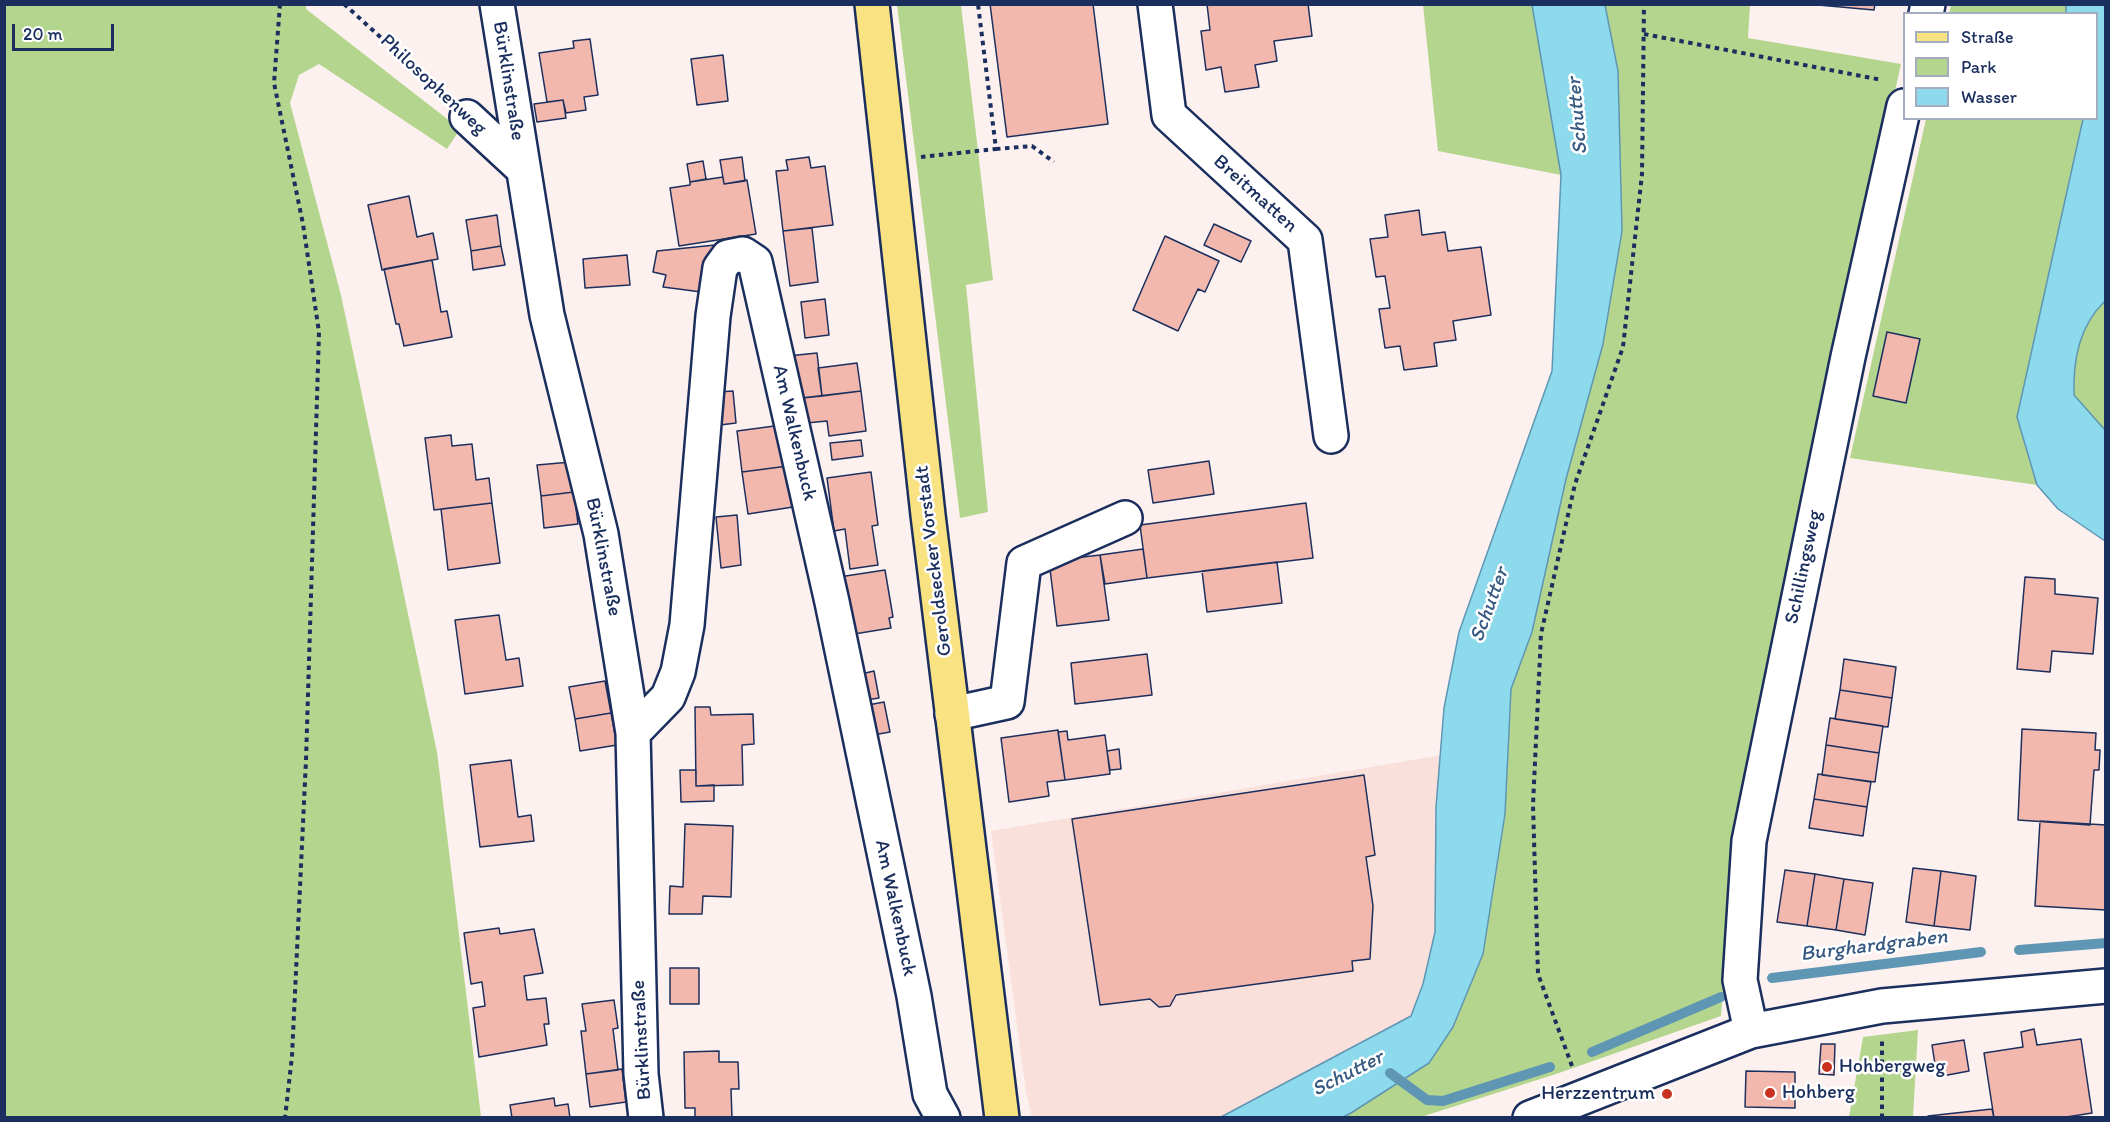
<!DOCTYPE html>
<meta charset="utf-8">
<style>
body{margin:0}
#map{position:relative;width:2110px;height:1122px;overflow:hidden;background:#fdf1ef;font-family:Itim,sans-serif}
canvas{display:block}
.frame{position:absolute;inset:0;border:6px solid #1b2f5e;pointer-events:none}
.legend{position:absolute;left:1903px;top:12px;width:195px;height:108px;box-sizing:border-box;background:#fff;border:2px solid #a4acbf;margin:0;padding:8px 10px;list-style:none;font-size:18px;color:#1b2f5e}
.legend li{display:flex;align-items:center;gap:12px;height:30px}
.legend b{width:30px;border:2px solid #a4acbf}
.scale{position:absolute;left:12px;top:24px;width:102px;height:27px;box-sizing:border-box;border:3px solid #1b2f5e;border-top:0;padding-left:8px;font-size:18px;line-height:21px;white-space:nowrap;color:#1b2f5e;-webkit-text-stroke:4px #fff;paint-order:stroke}
</style>
<div id="map">
<canvas width="2110" height="1122"></canvas>
<div class="frame"></div>
<ul class="legend">
<li><b style="height:8px;background:#f8e281"></b>Straße</li>
<li><b style="height:16px;background:#b4d58e"></b>Park</li>
<li><b style="height:16px;background:#8ddaec"></b>Wasser</li>
</ul>
<div class="scale">20 m</div>
</div>
<script>
const g = document.querySelector('canvas').getContext('2d');
g.lineJoin = 'round';
function paint(path, color) {
  g.fillStyle = color;
  g.fill(path, 'evenodd');
}
function trace(path, color, width, dash) {
  g.strokeStyle = color;
  g.lineWidth = width;
  g.lineCap = dash ? 'butt' : 'round';
  g.setLineDash(dash || []);
  g.stroke(path);
}
function label(font, color, halo, rows, align = 'center') {
  g.font = font + ' Itim,sans-serif';
  g.lineWidth = 5;
  g.setLineDash([]);
  g.textBaseline = 'middle';
  g.strokeStyle = halo;
  g.fillStyle = color;
  for (const [text, x, y, turn = 0] of rows) {
    g.save();
    g.translate(x, y);
    g.rotate((+turn || 0) * Math.PI / 180);
    g.textAlign = isNaN(turn) ? turn : align;
    if (halo) g.strokeText(text, 0, 0);
    g.fillText(text, 0, 0);
    g.restore();
  }
}
const built = new Path2D(`
 M1442 755 1436 807 1435 932 1423 984 1411 1016 1221 1117H1032L1026 1092 991 831Z`);
const green = new Path2D(`
 M5 5H306V9L460 129 447 149 319 64 299 75 290 103 341 295 437 752 481 1117 5 1118Z
 M897 5H961L993 280 966 285 988 512 960 518Z
 M1423 5H1532L1561 175 1438 151Z
 M1605 5H1750L1748 38 1901 64 1769 656 1735 833 1721 1016 1556 1074 1421 1117 1341 1118 1429 1063 1437 1049 1505 814 1511 689 1532 632 1566 479 1603 344 1622 231 1618 71Z
 M1951 5H2066V13L1949 14Z
 M1926 119H2083L2017 417 2037 485 1850 458Z
 M2105 301V430L2073 395C2073 358 2078 327 2105 301Z
 M1918 1030 1913 1117H1849L1863 1037Z`);
const water = new Path2D(`
 M1532 5H1605L1618 71 1622 231 1603 344 1566 479 1532 632 1511 689 1505 814 1483 954 1453 1027 1429 1063 1351 1113 1341 1118 1221 1117 1411 1016 1423 984 1435 932 1436 807 1444 708 1459 632 1552 371 1561 175Z
 M2066 5H2105V301C2079 326 2073 360 2074 395L2105 430V541L2058 509 2037 485 2017 417 2083 119 2096 118V14L2066 13Z`);
const stream = new Path2D(`
 M2019 950 2106 943
 M1772 978 1981 952
 M1592 1052 1721 997
 M1390 1073 1427 1100 1443 1101 1550 1067`);
const building = new Path2D(`
 M990 4H1093L1108 124 1007 137Z
 M1207 4H1308L1312 36 1274 41 1277 61 1255 65 1259 87 1225 92 1221 67 1206 70 1201 31 1210 30Z
 M1807 4H1875L1874 10Z
 M590 39 598 95 584 97 586 110 566 113 563 100 547 102 539 53 574 48 573 41Z
 M723 55 728 101 697 105 691 59Z
 M563 100 566 118 537 122 534 104Z
 M742 157 745 181 724 184 720 160Z
 M809 157 811 168 825 166 833 225 783 231 776 171 788 170 786 160Z
 M703 161 706 179 690 182 687 164Z
 M723 177 724 184 747 180 756 234 679 246 670 188 690 185V182Z
 M409 196 417 237 433 233 438 259 382 270 368 205Z
 M1419 210 1422 235 1445 232 1448 251 1481 247 1491 315 1453 321 1456 340 1434 343 1437 366 1404 370 1400 346 1385 348 1379 309 1390 308 1385 276 1376 277 1370 239 1388 237 1385 215Z
 M497 215 501 246 471 251 466 220Z
 M1214 224 1251 241 1241 262 1204 245Z
 M812 228 818 282 790 286 783 231Z
 M1165 236 1219 261 1205 292 1198 289 1178 331 1133 310Z
 M715 245 709 293 663 287 666 275 653 272 657 251Z
 M501 246 505 265 473 270 471 251Z
 M627 255 630 285 585 288 583 259Z
 M432 260 441 312 447 311 452 337 404 346 399 324H396L384 269Z
 M825 299 829 335 805 338 801 302Z
 M1887 332 1920 339 1906 403 1873 396Z
 M817 353 822 396 793 399 788 356Z
 M857 363 861 391 822 396 818 368Z
 M733 391 736 423 720 425 717 392Z
 M861 391 866 431 829 436 827 421 796 424 793 399Z
 M782 425 788 466 742 472 737 431Z
 M451 435 452 446 472 444 476 480 489 478 492 503 434 510 425 438Z
 M861 440 863 456 832 460 830 443Z
 M1209 461 1214 494 1153 503 1148 470Z
 M571 462 574 492 541 496 537 465Z
 M788 466 793 507 748 514 742 472Z
 M871 472 878 525 872 526 878 565 850 569 845 529 834 531 827 478Z
 M574 492 578 524 544 528 541 496Z
 M492 503 500 563 448 570 441 509Z
 M1306 503 1313 558 1147 578 1140 525Z
 M737 515 741 565 721 568 716 517Z
 M1143 549 1147 578 1105 584 1100 555Z
 M1100 555 1109 620 1057 626 1049 561Z
 M1277 562 1282 603 1207 612 1202 571Z
 M885 570 893 617 889 618 891 628 848 635 839 577Z
 M2025 577 2055 579V594L2098 598 2093 654 2052 651 2050 672 2017 669Z
 M499 615 506 660 519 658 523 686 465 694 455 620Z
 M1147 654 1152 695 1075 704 1071 663Z
 M1844 659 1896 667 1892 698 1840 690Z
 M874 671 879 698 866 700 861 674Z
 M605 681 611 713 575 719 569 687Z
 M1840 690 1892 698 1888 727 1835 719Z
 M884 702 890 732 873 735 868 705Z
 M695 707H710L711 715 753 714 754 744 742 745 743 785 696 786Z
 M611 713 617 745 580 751 575 719Z
 M1830 718 1883 726 1879 753 1826 745Z
 M2022 729 2096 733 2095 750H2100L2099 770H2094L2090 825 2018 820Z
 M1058 730 1065 780 1047 782 1049 796 1009 802 1001 738Z
 M1067 731 1068 740 1105 735 1110 774 1065 780 1058 732Z
 M1826 745 1879 753 1875 782 1822 775Z
 M1119 749 1121 769 1110 770 1107 751Z
 M511 760 518 817 531 815 534 841 480 847 470 765Z
 M680 770H696V786L714 785V801L681 802Z
 M1818 774 1871 782 1867 807 1814 799Z
 M1364 775 1375 855 1366 857 1373 906 1370 959 1352 961 1353 971 1176 995 1170 1006 1159 1007 1150 999 1100 1005 1072 819Z
 M1814 799 1867 807 1863 836 1809 828Z
 M2040 821 2106 825V910L2035 906Z
 M685 824 733 826 731 897 703 896 702 914H669L670 886 683 887Z
 M1913 868 1941 871 1934 926 1906 922Z
 M1785 870 1815 874 1807 926 1777 922Z
 M1941 871 1976 876 1970 930 1934 926Z
 M1815 874 1844 879 1836 930 1807 926Z
 M1844 879 1873 883 1865 935 1836 930Z
 M499 928 500 934 534 929 543 973 524 976 527 1000 546 998 549 1024H544L547 1045 479 1057 473 1008 485 1006 482 982 471 984 464 933Z
 M670 968H699V1004H670Z
 M614 1000 618 1028 613 1029 618 1070 586 1074 581 1031H586L582 1004Z
 M2034 1029 2037 1045 2081 1039 2092 1113 2060 1118H1994L1984 1053 2023 1047 2021 1032Z
 M1964 1040 1969 1071 1937 1077 1932 1045Z
 M1821 1044H1835L1834 1075 1819 1074Z
 M719 1051V1062H738L739 1089H731L732 1118H695V1108H685L684 1052Z
 M622 1069 626 1102 590 1107 586 1074Z
 M1746 1071 1795 1072V1108L1745 1107Z
 M554 1098 555 1106 568 1104 570 1118H512L510 1105Z
 M1992 1109 1994 1118 1928 1116Z`);
const path = new Path2D(`
 M280 4 274 83 303 224 319 332 306 760 292 1056 285 1118
 M344 4 444 95
 M1644 34 1882 80
 M996 149 1032 146 1054 162
 M921 157 996 149 978 4
 M1572 1066 1538 974 1533 805 1541 634 1575 484 1623 347 1642 174 1644 4
 M1882 1118V1039`);
const minor = new Path2D(`
 M497 4 547 315 601 534 633 733 641 1074 646 1118
 M1155 4 1169 115 1305 240 1331 436
 M1926 14 1928 4
 M467 117 521 167
 M952 714 1007 702 1024 563 1125 518
 M633 733 668 697 678 672 687 625 713 316 720 268 728 257 743 254 755 262 832 602 914 996 930 1094 943 1118
 M1751 1031 1740 980 1749 841 1848 357 1904 106
 M1530 1118 1751 1031 1882 1006 2106 986`);
const major = new Path2D(`
 M872 4 928 515 1002 1118`);
const markers = [
 [1827,1067,6,"#c8321e"],
 [1770,1093,6,"#c8321e"],
 [1667,1094,6,"#c8321e"]
];
const streetNames = [
 ["Bürklinstraße",508,81,81],
 ["Philosophenweg",433,85,43],
 ["Breitmatten",1255,194,42],
 ["Am Walkenbuck",794,433,77],
 ["Bürklinstraße",603,557,79],
 ["Geroldsecker Vorstadt",934,561,-97],
 ["Schillingsweg",1804,567,-78],
 ["Am Walkenbuck",895,908,78],
 ["Bürklinstraße",642,1040,-93]
];
const poiNames = [
 ["Hohbergweg",1839,1067],
 ["Hohberg",1782,1093],
 ["Herzzentrum",1655,1094,"right"]
];
const waterNames = [
 ["Schutter",1578,116,-95],
 ["Schutter",1490,605,-70],
 ["Burghardgraben",1874,946,-7],
 ["Schutter",1348,1074,-27]
];
paint(built, '#fae0db');
paint(green, '#b4d58e');
paint(water, '#8ddaec');
trace(water, '#5f96b3', 1.5);
trace(stream, '#5f96b3', 10);
paint(building, '#f3b8ad');
trace(building, '#1b2f5e', 1.5);
trace(minor, '#1b2f5e', 38);
trace(major, '#1b2f5e', 38);
trace(path, '#1b2f5e', 4, [4.5, 4.5]);
trace(minor, '#fff', 33);
trace(major, '#f8e281', 33);
for (const [x, y, r, color] of markers) {
  const dot = new Path2D();
  dot.arc(x, y, r, 0, 2 * Math.PI);
  g.fillStyle = color;
  g.fill(dot);
  trace(dot, '#fff', 2);
}
label('20px', '#1b2f5e', '#fff', streetNames);
label('20px', '#1b2f5e', '#fff', poiNames, 'left');
label('italic 21px', '#385a82', '#fff', waterNames);
</script>
